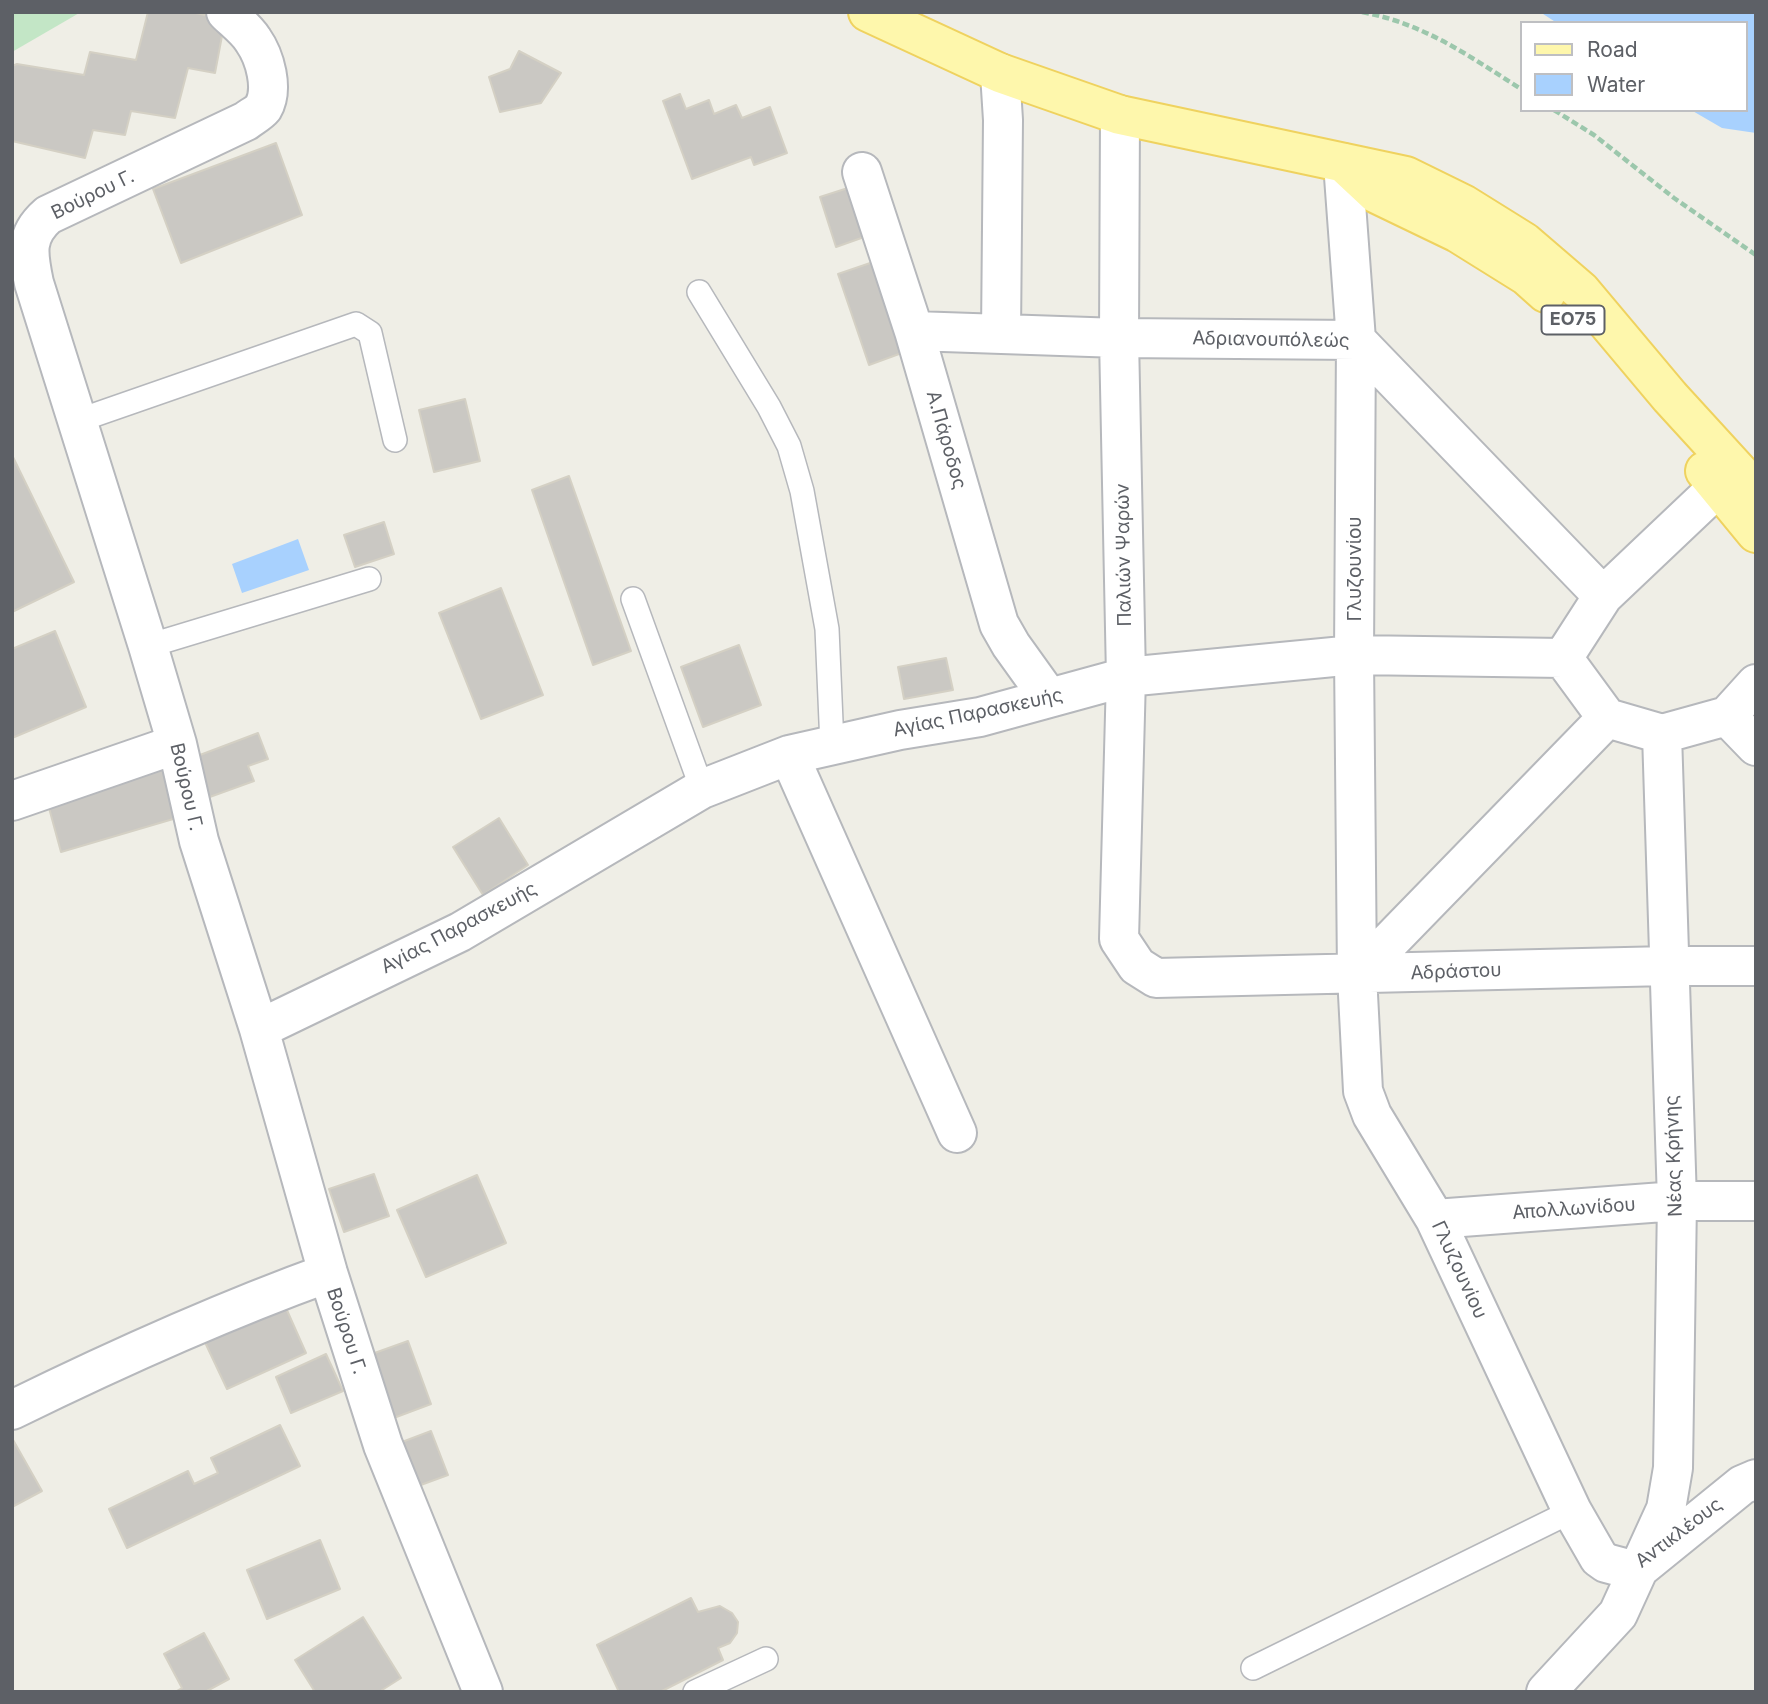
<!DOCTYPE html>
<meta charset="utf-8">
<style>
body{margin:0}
#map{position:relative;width:1768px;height:1704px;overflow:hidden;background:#efeee6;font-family:Inter,sans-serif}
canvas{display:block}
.frame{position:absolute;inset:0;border:14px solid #5d6066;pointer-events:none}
.legend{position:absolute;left:1520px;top:21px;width:228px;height:91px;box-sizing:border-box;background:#fff;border:2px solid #bebfc2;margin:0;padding:9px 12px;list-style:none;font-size:21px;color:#5d6066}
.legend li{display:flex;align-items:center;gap:14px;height:35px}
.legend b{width:35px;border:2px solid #bebfc2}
</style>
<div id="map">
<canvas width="1768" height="1704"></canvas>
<div class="frame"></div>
<ul class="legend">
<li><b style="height:9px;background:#fef7ac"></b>Road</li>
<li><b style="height:19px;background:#a8d1fe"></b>Water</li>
</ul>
</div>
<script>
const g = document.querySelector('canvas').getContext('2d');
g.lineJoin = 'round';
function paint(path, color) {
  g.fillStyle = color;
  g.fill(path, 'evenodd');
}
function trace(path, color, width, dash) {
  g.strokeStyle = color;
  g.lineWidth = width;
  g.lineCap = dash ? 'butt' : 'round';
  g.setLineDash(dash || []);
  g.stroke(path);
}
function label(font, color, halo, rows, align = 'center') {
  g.font = font + ' Inter,sans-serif';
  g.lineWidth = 6;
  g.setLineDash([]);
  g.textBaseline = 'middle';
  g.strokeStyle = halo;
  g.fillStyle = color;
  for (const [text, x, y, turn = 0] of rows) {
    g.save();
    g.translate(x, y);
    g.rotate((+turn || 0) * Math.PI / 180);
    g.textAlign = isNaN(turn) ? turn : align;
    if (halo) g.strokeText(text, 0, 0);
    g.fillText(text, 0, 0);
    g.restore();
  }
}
const green = new Path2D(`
 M12 12H81L12 52Z`);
const water = new Path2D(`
 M1540 12H1756V133L1722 128 1691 110H1745V23H1557Z
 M298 539 309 570 242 593 232 564Z`);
const building = new Path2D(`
 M148 12H192L225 20 215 73 188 68 175 118 131 111 125 135 93 130 85 158 12 141V66L17 64 84 75 90 52 136 60Z
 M519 51 561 73 541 103 500 112 489 77 510 69Z
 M680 94 686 109 709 100 714 114 736 105 742 118 770 107 787 153 754 165 751 157 692 179 663 101Z
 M276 143 302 215 181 263 153 189Z
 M851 187 867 236 836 247 820 197Z
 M879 260 910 350 869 365 838 274Z
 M465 399 480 461 434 472 419 410Z
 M12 455 74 582 12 612Z
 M569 476 631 651 593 665 532 490Z
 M384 522 394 554 355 567 344 535Z
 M501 588 543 695 481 719 439 613Z
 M55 631 86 707 12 738V649Z
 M739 645 761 705 703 727 681 667Z
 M946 658 953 690 904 699 898 667Z
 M258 733 268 759 248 766 254 781 207 798 192 758Z
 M163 763 180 817 61 852 46 797Z
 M499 818 528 865 483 895 453 847Z
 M374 1174 389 1216 344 1232 329 1189Z
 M477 1175 506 1243 426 1277 397 1210Z
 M282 1299 306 1353 227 1389 202 1336Z
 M408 1341 431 1404 391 1419 369 1355Z
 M326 1354 343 1391 291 1413 276 1377Z
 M280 1425 300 1466 127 1548 109 1509 188 1471 194 1484 218 1473 211 1458Z
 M431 1431 448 1475 418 1486 402 1442Z
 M12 1438 42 1491 12 1507Z
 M320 1540 340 1589 267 1619 247 1570Z
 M691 1598 698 1612 720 1606 732 1613 738 1622 737 1633 730 1643 718 1648 723 1660 660 1692H619L597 1645Z
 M363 1617 401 1678 379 1692H315L295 1660Z
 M204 1633 229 1679 205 1692H175L182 1688 164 1654Z`);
const path = new Path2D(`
 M1362 12C1425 24 1469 56 1521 89
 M1554 110 1594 135 1674 198 1756 255`);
const service = new Path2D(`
 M699 292 769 407 789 446 802 491 827 629 832 745
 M77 421 356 324 370 333 395 440
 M633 599 702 789
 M148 646 369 579
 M1253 1668 1572 1511
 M695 1692 766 1659`);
const minor = new Path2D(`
 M226 12C235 21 247 30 253 40 265 57 274 89 263 108 259 113 251 117 246 121L48 215C24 236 28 254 34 283L148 646 177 744 199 841 259 1029 328 1273 383 1445 483 1692
 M1000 73 1003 120 1001 334
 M1120 115 1119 338 1126 677 1119 939 1137 966 1156 978 1668 966H1756
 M1343 163 1356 340 1354 655 1357 975 1363 1091 1372 1115 1435 1219 1572 1511 1599 1558 1606 1563 1636 1571 1742 1485 1756 1479
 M862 172 914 331 999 624 1011 645 1049 698
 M914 331 1119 338 1356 340 1603 596
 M1563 658 1603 596 1736 470
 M1727 716 1756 746
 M789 755 957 1133
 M12 801 177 744
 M1357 975 1607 718
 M259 1029 460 932 702 789 789 755 900 730 980 717 1126 677 1354 655 1563 658 1607 718 1662 734 1727 716 1756 684
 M1435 1219 1677 1201H1756
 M12 1410C116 1359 220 1312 328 1273
 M1546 1692 1618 1614 1666 1509 1673 1468 1677 1201 1662 734`);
const primary = new Path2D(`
 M868 12 1000 73 1120 115 1406 176 1463 204 1524 242 1581 291 1670 397 1756 491
 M1347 166 1377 194 1458 233 1527 276 1546 293
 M1705 471 1756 533`);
const shields = [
 [1573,320,63]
];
const shieldNames = [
 ["ΕΟ75",1573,320]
];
const streetNames = [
 ["Βούρου Γ.",93,195,-26],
 ["Αδριανουπόλεώς",1271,340,1],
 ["Α.Πάροδος",946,440,74],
 ["Παλιών Ψαρών",1124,555,-91],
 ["Γλυζουνίου",1355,569,-90],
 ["Αγίας Παρασκευής",978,713,-12],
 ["Βούρου Γ.",186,787,77],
 ["Αγίας Παρασκευής",459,928,-28],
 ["Αδράστου",1456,972,-2],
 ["Νέας Κρήνης",1674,1156,-92],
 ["Απολλωνίδου",1574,1209,-4],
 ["Γλυζουνίου",1459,1270,65],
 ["Βούρου Γ.",346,1331,72],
 ["Αντικλέους",1679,1533,-37]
];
paint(green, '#c3e6c6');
paint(water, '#a8d1fe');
paint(building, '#cac8c3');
trace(building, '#d4d0c4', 2);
trace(service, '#b6b8bc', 26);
trace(minor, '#b6b8bc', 42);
trace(primary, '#efd25f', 42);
trace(path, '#9cc7ac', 4.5, [7, 3.5]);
trace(service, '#fff', 23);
trace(minor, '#fff', 38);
trace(primary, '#fef7ac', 38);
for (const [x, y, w] of shields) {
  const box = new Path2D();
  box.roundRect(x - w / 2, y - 14.5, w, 29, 5);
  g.fillStyle = '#fff';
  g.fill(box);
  trace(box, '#5d6066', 2);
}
label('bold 18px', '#5d6066', null, shieldNames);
label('19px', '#5d6066', '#fff', streetNames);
</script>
